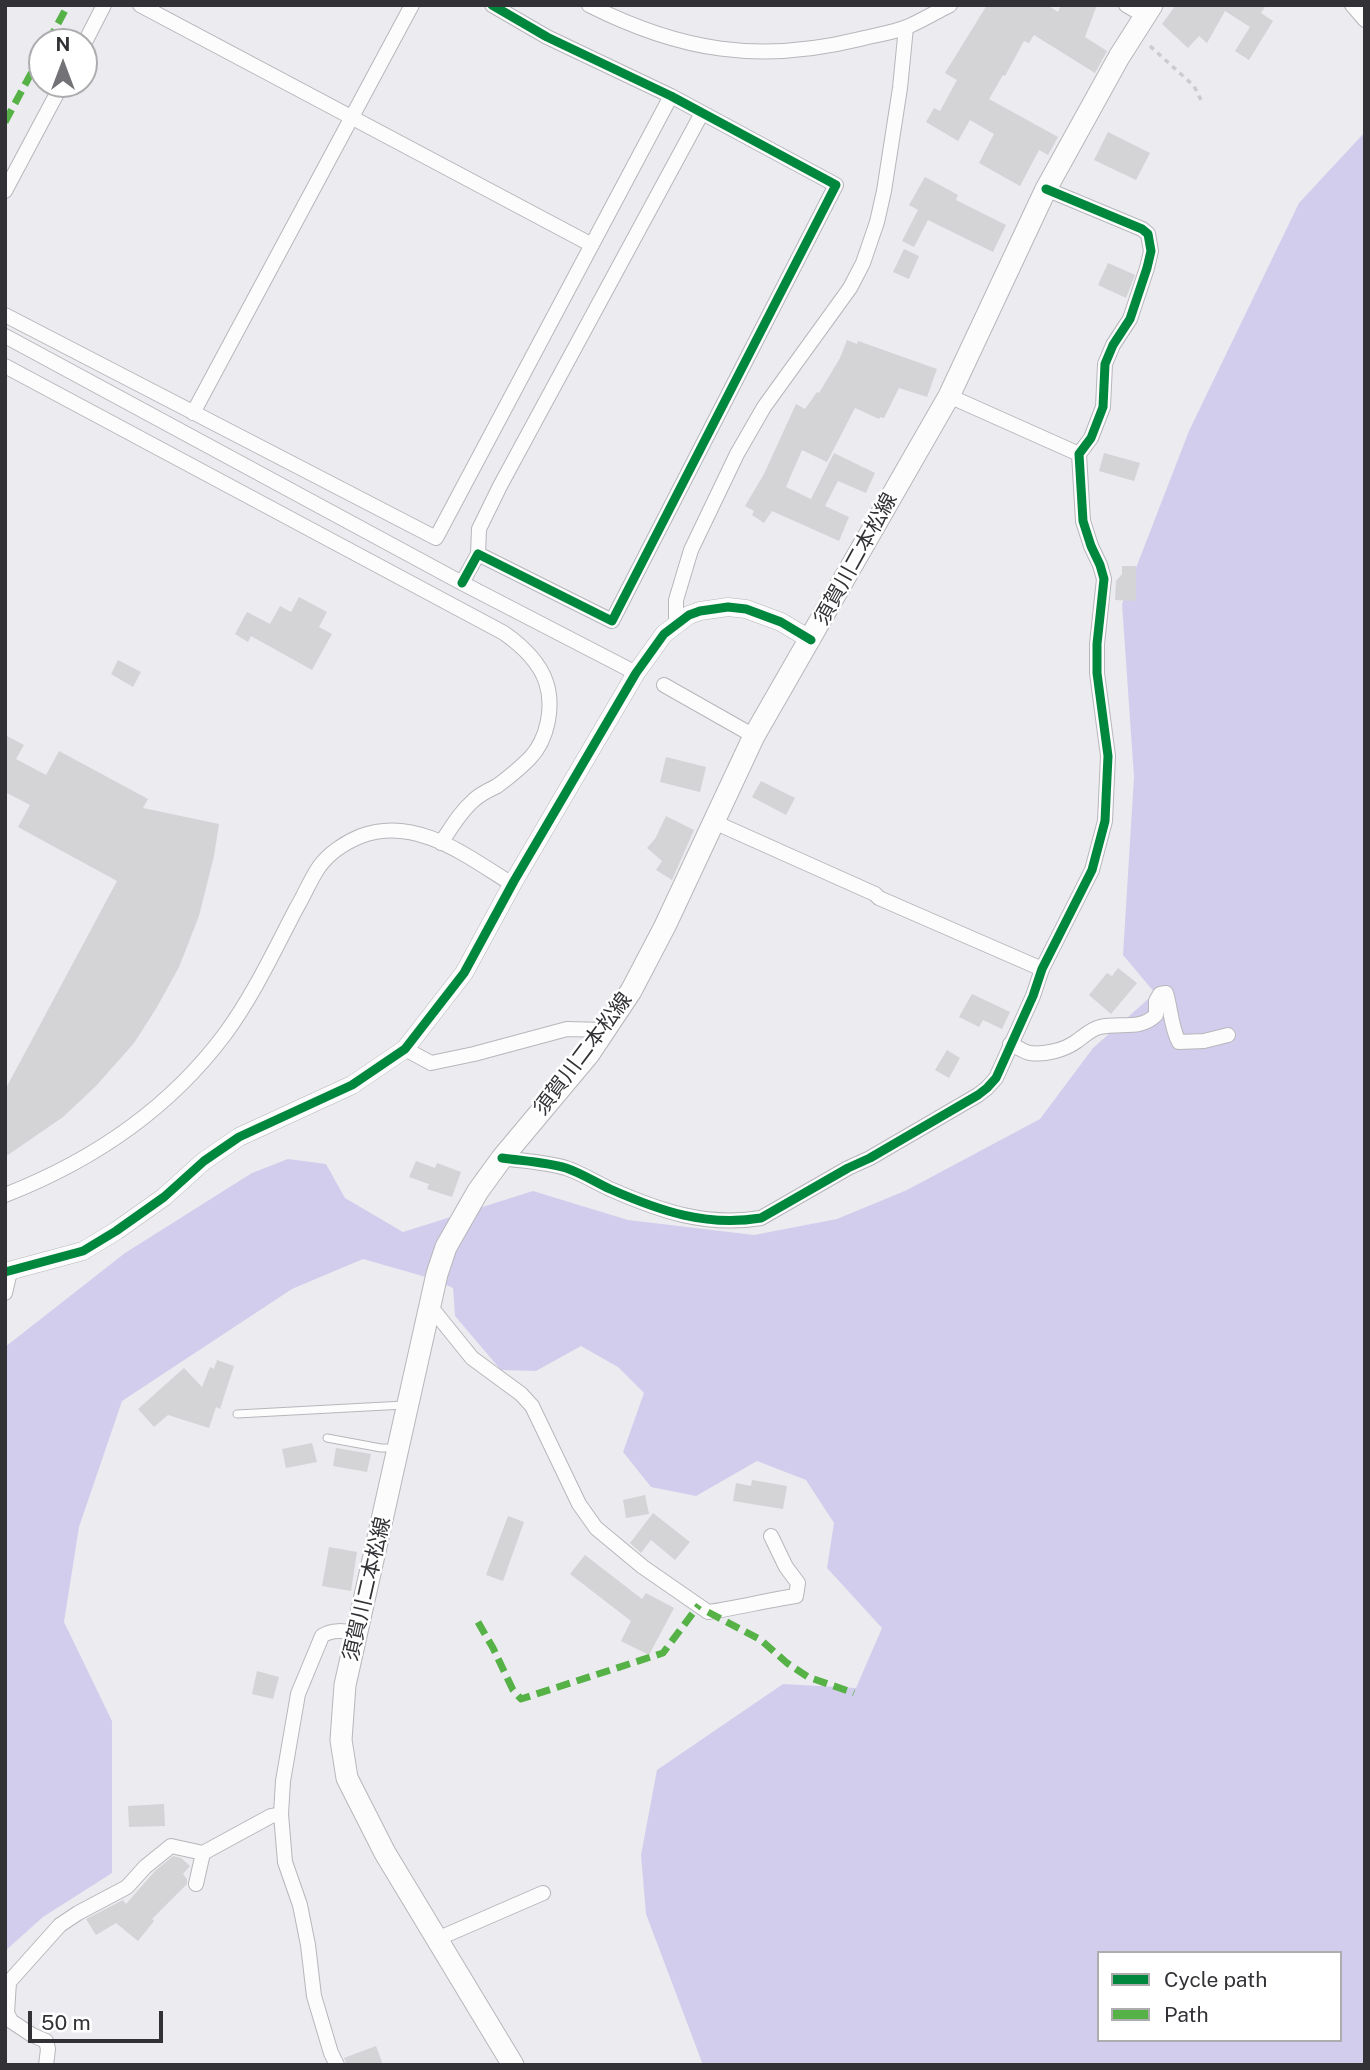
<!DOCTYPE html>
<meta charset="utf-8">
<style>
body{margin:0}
#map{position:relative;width:1370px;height:2070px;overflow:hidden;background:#ebebf0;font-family:"Public Sans",sans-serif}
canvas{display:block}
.frame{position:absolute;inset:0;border:7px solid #323236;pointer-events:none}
.legend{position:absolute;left:1097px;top:1951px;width:245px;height:91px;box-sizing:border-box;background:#fff;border:2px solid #adadaf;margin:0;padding:9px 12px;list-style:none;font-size:21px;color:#323236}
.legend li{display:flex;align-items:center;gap:14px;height:35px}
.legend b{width:35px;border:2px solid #adadaf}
.north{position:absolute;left:28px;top:28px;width:70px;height:70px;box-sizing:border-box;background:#fff;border:2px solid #adadaf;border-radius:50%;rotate:0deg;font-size:19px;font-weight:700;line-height:28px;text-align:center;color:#323236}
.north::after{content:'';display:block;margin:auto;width:24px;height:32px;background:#737377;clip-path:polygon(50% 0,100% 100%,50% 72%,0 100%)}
.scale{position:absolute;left:28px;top:2011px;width:135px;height:32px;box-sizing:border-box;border:4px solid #323236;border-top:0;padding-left:9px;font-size:21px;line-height:24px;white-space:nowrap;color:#323236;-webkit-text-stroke:5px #fff;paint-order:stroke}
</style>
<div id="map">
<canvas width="1370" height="2070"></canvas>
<div class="frame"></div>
<ul class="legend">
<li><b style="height:9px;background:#00873e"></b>Cycle path</li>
<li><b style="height:9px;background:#56b246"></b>Path</li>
</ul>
<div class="north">N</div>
<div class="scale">50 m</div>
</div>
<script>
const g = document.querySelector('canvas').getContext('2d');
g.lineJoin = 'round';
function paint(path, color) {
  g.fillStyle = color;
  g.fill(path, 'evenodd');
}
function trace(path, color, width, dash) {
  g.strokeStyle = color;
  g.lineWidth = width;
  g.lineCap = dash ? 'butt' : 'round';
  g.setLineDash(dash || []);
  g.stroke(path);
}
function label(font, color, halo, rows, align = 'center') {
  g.font = font + ' "Public Sans","Noto Sans JP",sans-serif';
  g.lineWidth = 5;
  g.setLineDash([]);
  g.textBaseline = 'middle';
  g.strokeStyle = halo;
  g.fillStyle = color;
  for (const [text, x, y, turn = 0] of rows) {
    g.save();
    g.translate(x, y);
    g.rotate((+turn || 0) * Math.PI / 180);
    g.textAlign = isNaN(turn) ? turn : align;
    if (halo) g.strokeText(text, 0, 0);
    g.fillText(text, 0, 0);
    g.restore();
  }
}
const green = new Path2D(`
 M1365 132V2065H703L646 1914 641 1855 657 1770 783 1684 856 1688 882 1628 827 1568 834 1523 806 1480 757 1461 696 1496 651 1487 623 1452 644 1393 618 1367 581 1346 536 1371 501 1370 455 1316 453 1288 433 1279 363 1259 292 1289 122 1401 79 1527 64 1622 112 1721V1873L43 1917 5 1951V1347L125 1253 252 1173 288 1159 326 1164 345 1198 403 1232 533 1191 628 1220 754 1235 837 1219 907 1190 1040 1119 1093 1048 1155 993 1123 955 1134 777 1122 604 1189 431 1299 203ZM1099 1953H1340V2040H1099Z`);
const building = new Path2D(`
 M987 5H1047L1058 12 1061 5H1097L1085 37 1107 51 1095 73 1034 35 1029 43 1024 41 1005 76 1003 75 989 99 1058 137 1048 155 1039 150 1020 186 979 163 994 134 970 120 958 141 926 122 934 108 940 111 957 80 945 73Z
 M1176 5H1266L1261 13 1273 21 1249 60 1235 51 1250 27 1225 11 1207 43 1199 36 1188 48 1162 24Z
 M1108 132 1150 153 1136 180 1094 160Z
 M925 177 958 195 956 200 1006 225 993 252 928 220 914 247 902 241 918 210 909 205Z
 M904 249 919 256 909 279 893 272Z
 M1108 263 1135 275 1126 298 1098 285Z
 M847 340 857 344 858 341 937 369 927 397 899 388 884 418 880 417 879 419 855 408 827 462 802 450 786 487 811 499 834 453 875 473 866 493 838 481 825 506 849 517 839 541 772 511 764 523 752 515 754 511 745 506 764 474 796 404 805 409 817 392 819 393 840 358Z
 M1104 453 1140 463 1134 481 1099 471Z
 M1122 566H1136V601L1115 600 1116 581 1122 574Z
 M299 597 327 612 319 627 332 634 312 670 251 636 248 642 235 634 247 612 270 624 280 606 291 612Z
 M118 660 141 672 133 687 111 674Z
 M5 735 24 745 16 759 46 775 59 751 148 799 143 808 219 824 214 856 199 916 179 967 157 1007 134 1043 96 1086 63 1117 5 1157V1090L117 881 18 827 30 805 5 792Z
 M666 757 706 767 700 792 660 782Z
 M761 781 795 798 786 815 752 797Z
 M666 816 694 830 672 880 656 870 662 861 647 848 655 839Z
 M1118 968 1137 983 1111 1014 1089 995 1107 973 1112 976Z
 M972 994 1010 1012 1002 1029 983 1020 979 1027 959 1017Z
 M947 1050 960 1058 949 1078 935 1070Z
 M416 1161 435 1168 437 1163 461 1172 452 1197 427 1189 429 1184 409 1177Z
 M217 1360 234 1366 220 1409 216 1407 209 1428 168 1415 154 1427 138 1409 184 1368 202 1387 210 1367 214 1369Z
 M312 1443 317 1462 286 1468 282 1449Z
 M336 1448 371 1454 367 1472 333 1466Z
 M752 1480 787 1486 783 1509 733 1501 736 1483 751 1486Z
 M645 1495 649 1514 626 1518 623 1500Z
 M653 1513 690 1542 675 1560 651 1540 641 1553 630 1543Z
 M508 1516 524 1522 503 1581 486 1575Z
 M329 1547 357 1552 351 1591 322 1586Z
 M585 1555 642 1599 646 1593 674 1608 649 1655 621 1641 631 1621 570 1574Z
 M257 1671 279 1677 273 1699 252 1694Z
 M164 1804 165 1826 129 1827 128 1806Z
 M173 1856 181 1858 190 1866 183 1874 187 1879V1884L152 1919 154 1921 138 1941 116 1923 96 1935 86 1919 123 1900 126 1904 155 1871Z
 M376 2046 383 2065H347L344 2058Z`);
const path = new Path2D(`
 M1150 46 1194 86 1202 102`);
const service = new Path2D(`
 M237 1414 404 1405
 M327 1438 381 1448H395`);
const minor = new Path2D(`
 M140 5 592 245
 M589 5C680 51 759 64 860 39 875 35 892 33 907 27 921 21 936 12 950 5
 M1126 5 1145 16
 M1352 5 1365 20
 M84 44 104 5
 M5 191 62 84
 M5 315 436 538 671 96
 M5 336 462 583 636 673
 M5 366 504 633C521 645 539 661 546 682 554 706 548 739 530 758 520 768 508 778 497 786 489 790 480 794 474 800 460 812 451 828 441 843
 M949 396 1079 454
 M193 413 412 5
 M478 554 479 529 500 486 702 113
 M462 583 478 554 612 621 836 185 671 96 547 37 492 5
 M676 625V600L691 550 737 454 764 407 850 288 863 263 877 222 884 191 900 88 906 27
 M664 685 754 736
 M714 822 875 894 879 898 1042 969
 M1010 1044C1016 1046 1024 1052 1030 1053 1045 1055 1065 1050 1077 1041 1084 1036 1091 1029 1100 1027 1121 1022 1139 1031 1156 1015V1001L1160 994 1166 993C1171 1009 1171 1028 1179 1042L1204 1041 1228 1035
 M405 1049 431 1063 474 1054 567 1029 604 1030
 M502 1158C523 1161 545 1162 566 1168 581 1173 595 1182 610 1189 660 1211 706 1227 761 1218L848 1168 870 1158 978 1095 987 1088 996 1078 1033 996 1042 969 1092 870 1105 821 1108 756 1097 673V644L1104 579 1100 565 1091 546 1083 521 1079 454 1091 438 1103 407 1105 364 1113 345 1130 319 1147 268 1151 251 1148 234 1142 229 1046 189
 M5 1195C92 1161 169 1109 225 1034 253 996 274 951 296 909 304 896 310 880 319 867 329 853 346 842 361 836 416 815 468 857 512 884
 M5 1293 10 1272
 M430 1306 472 1358 521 1394 532 1406 579 1504 596 1528 643 1567 708 1612C738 1608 767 1600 796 1596L798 1583 786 1567 771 1536
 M196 1884 203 1853 271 1816 281 1814
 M437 1939 543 1893
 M46 2065 48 2049 46 2041 32 2035 11 2021 7 2013 9 1982 60 1925 78 1913 127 1887 145 1867 171 1846 203 1853
 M337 2065 331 2053 314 1996 308 1945 300 1905 285 1862 281 1814 283 1781 298 1694 322 1636C332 1629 344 1631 356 1633`);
const tertiary = new Path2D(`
 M5 1272 83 1251 116 1231 164 1197 204 1161 239 1137 352 1085 405 1049 464 973 514 881 636 673 664 634 689 615 700 611 728 607 746 609 781 622 811 640`);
const secondary = new Path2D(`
 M513 2065 385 1853 347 1778 341 1740 345 1685 437 1274 446 1247 478 1191 502 1158 589 1054 631 991 665 926 754 736 949 396 1046 189 1119 57 1152 5`);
const quiet = new Path2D(`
 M48 42 68 5
 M5 122 42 53
 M708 1612 761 1640 787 1663 808 1677 854 1693
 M478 1622 493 1648 513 1690 521 1699 663 1653 699 1605`);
const cycleway = new Path2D(`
 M462 583 478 554 612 621 836 185 671 96 547 37 492 5
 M502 1158C523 1161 545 1162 566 1168 581 1173 595 1182 610 1189 660 1211 706 1227 761 1218L848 1168 870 1158 978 1095 987 1088 996 1078 1033 996 1042 969 1092 870 1105 821 1108 756 1097 673V644L1104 579 1100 565 1091 546 1083 521 1079 454 1091 438 1103 407 1105 364 1113 345 1130 319 1147 268 1151 251 1148 234 1142 229 1046 189
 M5 1272 83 1251 116 1231 164 1197 204 1161 239 1137 352 1085 405 1049 464 973 514 881 636 673 664 634 689 615 700 611 728 607 746 609 781 622 811 640`);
const streetNames = [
 ["須賀川二本松線",856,559,-61],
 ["須賀川二本松線",583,1054,-53],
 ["須賀川二本松線",367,1589,-77]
];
paint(green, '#d3cded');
paint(building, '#d4d3d6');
trace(service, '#b7b7bb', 9);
trace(minor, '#b7b7bb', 16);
trace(tertiary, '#b7b7bb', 19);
trace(secondary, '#b7b7bb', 23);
trace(path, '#ccccce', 3.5, [5, 5]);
trace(service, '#fcfcfd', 7);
trace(minor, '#fcfcfd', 14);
trace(tertiary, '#fcfcfd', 18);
trace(secondary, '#fcfcfd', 21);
trace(quiet, '#56b246', 7, [14, 7]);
trace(cycleway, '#00873e', 9);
label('21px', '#323236', '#fff', streetNames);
</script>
